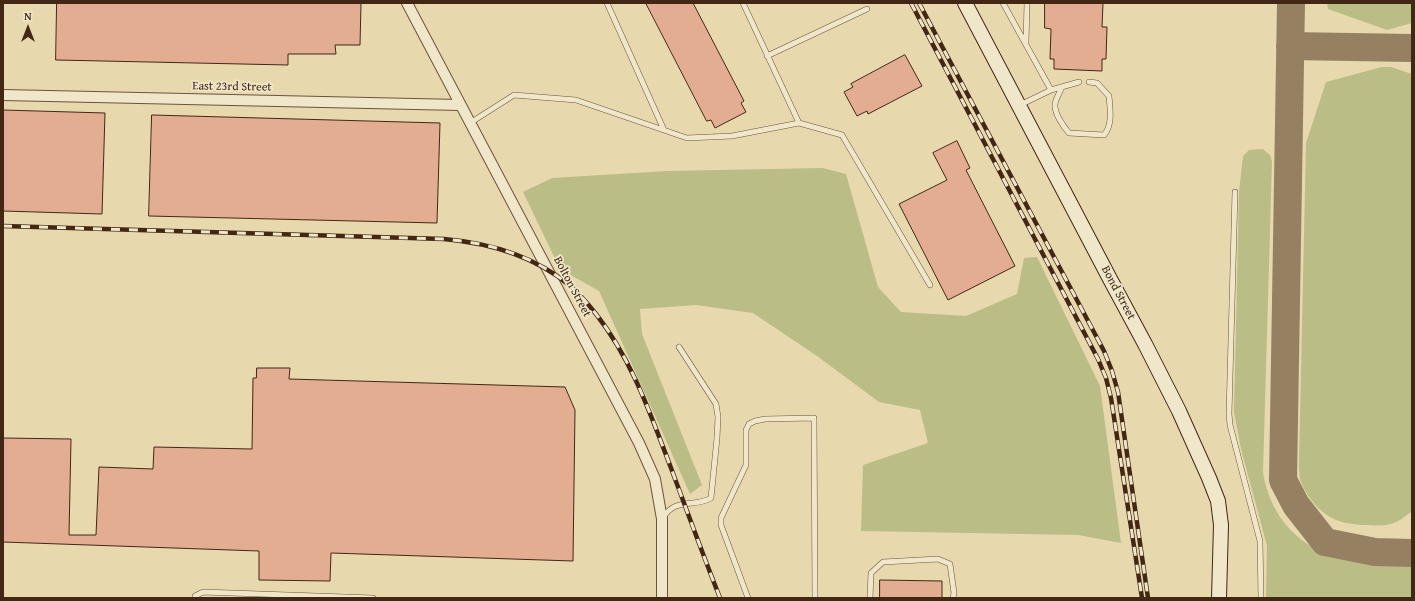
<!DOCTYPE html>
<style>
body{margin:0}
#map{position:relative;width:1415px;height:601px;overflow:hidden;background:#e8d8ae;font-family:"Gentium Book Plus",serif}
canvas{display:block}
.frame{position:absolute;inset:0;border:4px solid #422715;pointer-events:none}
.north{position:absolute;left:8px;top:8px;width:40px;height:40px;-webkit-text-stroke:3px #f0e6ca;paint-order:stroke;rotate:0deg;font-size:11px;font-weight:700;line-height:16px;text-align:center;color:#422715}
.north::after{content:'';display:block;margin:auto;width:14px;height:18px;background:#422715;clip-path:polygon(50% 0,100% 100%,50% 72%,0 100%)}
</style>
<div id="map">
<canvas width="1415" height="601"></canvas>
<div class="frame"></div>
<div class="north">N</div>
</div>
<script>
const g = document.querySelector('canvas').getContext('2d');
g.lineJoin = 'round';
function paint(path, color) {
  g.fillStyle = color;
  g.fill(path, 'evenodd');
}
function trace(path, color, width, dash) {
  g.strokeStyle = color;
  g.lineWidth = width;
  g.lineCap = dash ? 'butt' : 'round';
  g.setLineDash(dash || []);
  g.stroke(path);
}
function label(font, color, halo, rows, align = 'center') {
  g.font = font + ' "Gentium Book Plus",serif';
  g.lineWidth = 3.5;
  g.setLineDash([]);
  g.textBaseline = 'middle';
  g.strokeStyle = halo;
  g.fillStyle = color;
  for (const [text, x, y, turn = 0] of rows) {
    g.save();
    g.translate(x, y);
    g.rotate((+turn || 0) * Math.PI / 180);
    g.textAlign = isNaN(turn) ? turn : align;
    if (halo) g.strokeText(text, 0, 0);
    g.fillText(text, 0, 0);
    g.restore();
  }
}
const green = new Path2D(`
 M1327 3H1412V23L1387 30 1328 9Z
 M1382 67H1391L1412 74V511C1393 527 1387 526 1363 525 1355 524 1347 524 1339 521 1321 515 1306 497 1300 479 1299 473 1299 466 1299 461L1306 143 1326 82Z
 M1263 149 1270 155 1272 161 1263 472C1268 505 1286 533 1316 549 1324 553 1333 558 1342 559 1364 563 1389 562 1412 562V598H1266L1267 546 1241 449 1234 412 1239 192 1243 156 1249 150Z
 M823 168 846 174 878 287 901 312 966 316 1017 294 1024 258 1037 257 1100 386 1121 543 1078 535 861 531 863 465 928 443 920 410 879 402 817 356 753 313 696 305 640 309 642 334 702 485 690 494 599 291 560 269 523 192 552 178 667 171Z`);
const taxiway = new Path2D(`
 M1291 3 1283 480 1296 505 1325 542 1375 552 1412 553
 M1290 46 1412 48`);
const building = new Path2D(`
 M57 3H361L360 45H335L336 54H288V65L56 60Z
 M646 3H693L744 101 741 103 746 112 715 128 711 120 707 121Z
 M1045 3H1103L1102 27H1107L1106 59H1102V71L1054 69V59H1050L1051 29 1045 28Z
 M905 55 922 86 868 114 867 111 857 116 844 92 853 87 851 84Z
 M3 110 105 113 102 214 3 211Z
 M152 115 440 123 437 223 149 216Z
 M957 141 970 168 966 170 1015 266 948 300 899 204 947 180 933 153Z
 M257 368H290L289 379 565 387 575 410 573 561 331 553 330 581 259 580V551L3 542V438L71 439 69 535H96L99 467 153 469 154 447 252 449 253 378H256Z
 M880 580 942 581V598H880Z`);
const lane = new Path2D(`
 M607 3 664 130
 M1003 3 1051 90 1020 105
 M1026 43 1027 3
 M767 56 867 9
 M1062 87C1060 92 1056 98 1055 104 1054 113 1063 126 1069 133L1104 135C1113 125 1110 108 1109 96L1097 83 1089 82
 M1051 90 1079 82
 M470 123 514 95 576 100 687 138 732 136 799 123 743 3
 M799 123 842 135 930 285
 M1235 192 1229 414 1230 425 1260 541 1261 598
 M663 518C675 497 694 508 711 498L717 438 718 417 716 404 679 347
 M195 598V596L203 592 373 598
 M748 598 721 525V518L746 465V430L749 424 755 421 765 419 814 418 815 598
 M870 598 871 573 883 562 938 559 950 564 954 593 953 598`);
const street = new Path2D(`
 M407 3 639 443 655 479 662 519V598
 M3 95 460 105`);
const secondary = new Path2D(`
 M965 3 1110 279 1145 344 1179 411 1209 478 1218 501 1221 525 1219 598`);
const rail = new Path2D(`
 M911 3 1098 359 1106 378 1111 398 1142 598
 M919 3 1104 351 1112 371 1118 392 1148 598
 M3 226 444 239C489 243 533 255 569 285 579 293 588 304 596 314 632 360 650 413 671 468 687 511 703 555 720 598`);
const streetNames = [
 ["East 23rd Street",232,87,1],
 ["Bolton Street",572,287,62],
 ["Bond Street",1118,293,62]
];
paint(green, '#bbbd87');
trace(taxiway, '#958062', 28);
paint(building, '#e2ad90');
trace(building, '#422715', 1);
trace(lane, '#6c533b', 6);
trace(street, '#6c533b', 12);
trace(secondary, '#422715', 16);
trace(lane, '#f0e6ca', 5);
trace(street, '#f0e6ca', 10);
trace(secondary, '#f0e6ca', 14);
trace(rail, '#422715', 4.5);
trace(rail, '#f0e6ca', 3, [9]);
label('12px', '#422715', '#f0e6ca', streetNames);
</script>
